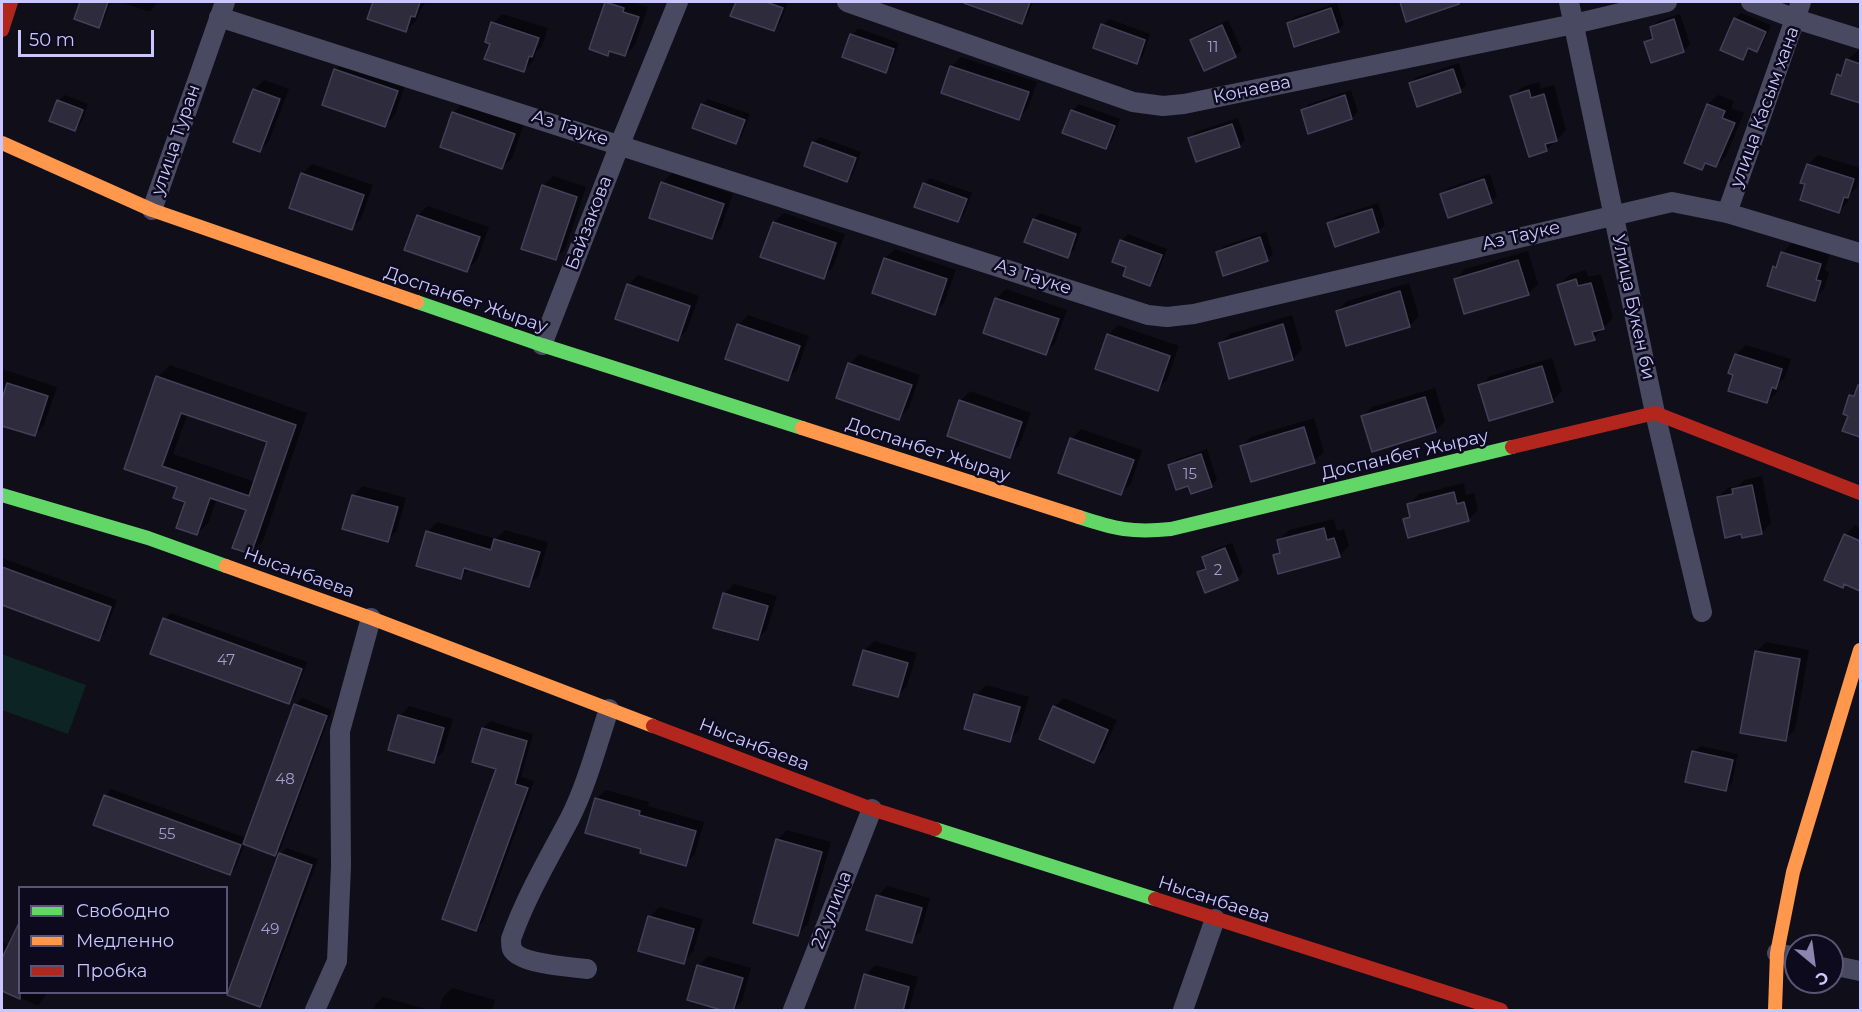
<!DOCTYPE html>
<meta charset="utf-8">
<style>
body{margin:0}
#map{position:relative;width:1862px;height:1012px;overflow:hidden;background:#100e19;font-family:Montserrat,sans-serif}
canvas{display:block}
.frame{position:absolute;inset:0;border:3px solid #cbc6ff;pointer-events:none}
.legend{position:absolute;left:18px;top:886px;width:210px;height:108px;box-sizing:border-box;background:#0d0a1d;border:2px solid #595577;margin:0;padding:8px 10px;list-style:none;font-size:18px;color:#cbc6ff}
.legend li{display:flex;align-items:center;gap:12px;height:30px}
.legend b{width:30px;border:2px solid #595577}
.north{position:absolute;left:1784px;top:934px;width:60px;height:60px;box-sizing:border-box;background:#0d0a1d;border:2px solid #595577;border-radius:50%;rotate:151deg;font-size:16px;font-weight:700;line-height:24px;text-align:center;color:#cbc6ff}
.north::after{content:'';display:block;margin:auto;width:21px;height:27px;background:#8a86ae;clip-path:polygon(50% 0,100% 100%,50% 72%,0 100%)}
.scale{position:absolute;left:18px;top:30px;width:136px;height:27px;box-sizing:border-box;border:3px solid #cbc6ff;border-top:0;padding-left:8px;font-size:18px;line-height:21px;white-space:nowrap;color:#cbc6ff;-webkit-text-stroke:4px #0d0a1d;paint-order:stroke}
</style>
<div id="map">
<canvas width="1862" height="1012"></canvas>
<div class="frame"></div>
<ul class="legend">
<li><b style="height:8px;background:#63d668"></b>Свободно</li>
<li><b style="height:8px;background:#ff974d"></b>Медленно</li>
<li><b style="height:8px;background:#b3261e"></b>Пробка</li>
</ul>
<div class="north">С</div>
<div class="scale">50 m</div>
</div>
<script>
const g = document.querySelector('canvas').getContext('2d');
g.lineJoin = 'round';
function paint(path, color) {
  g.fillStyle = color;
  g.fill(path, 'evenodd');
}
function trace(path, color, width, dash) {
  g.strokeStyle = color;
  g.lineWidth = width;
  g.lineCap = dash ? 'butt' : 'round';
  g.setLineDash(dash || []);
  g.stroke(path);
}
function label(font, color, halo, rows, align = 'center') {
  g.font = font + ' Montserrat,sans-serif';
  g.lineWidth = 5;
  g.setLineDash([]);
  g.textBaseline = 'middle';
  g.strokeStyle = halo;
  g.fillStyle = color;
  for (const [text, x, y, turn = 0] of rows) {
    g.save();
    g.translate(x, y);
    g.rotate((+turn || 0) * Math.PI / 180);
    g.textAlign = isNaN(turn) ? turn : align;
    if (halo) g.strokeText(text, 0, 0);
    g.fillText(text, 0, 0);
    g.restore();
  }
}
const green = new Path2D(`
 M2 654 86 685 68 734 2 710Z`);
const shadow = new Path2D(`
 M81 2H111L104 20 98 26 76 18Z
 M121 2H157L150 12Z
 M370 2H426L419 12 416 21 406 31Z
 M606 2H632L648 7 635 45 625 55 611 50 608 54Z
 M737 2H788L780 23 774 29 732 15Z
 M982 2H1033L1028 16 1021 23 980 8Z
 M1401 2H1454L1450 6 1407 20Z
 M1337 3 1344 24 1338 31 1288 23 1295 17Z
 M1741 13 1771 25 1763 44 1757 50 1751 48 1743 58 1735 19Z
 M502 14 548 28 542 46 536 52 533 61 523 71 493 23Z
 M1680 14 1690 44 1684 51 1652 61 1646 42 1652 36 1651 27 1658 21Z
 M1109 19 1150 34 1143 56 1136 62 1103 25Z
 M1228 20 1242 50 1235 56 1192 40 1198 34Z
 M858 28 899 43 891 65 885 71 852 35Z
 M1857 51 1860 52V101L1833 93 1838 75 1844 69 1847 60Z
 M961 57 1037 82 1028 108 1019 118 951 67Z
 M346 60 406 82 395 115 385 125 336 70Z
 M1459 63 1466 85 1460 91 1410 84 1417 77Z
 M264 80 289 89 269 141 259 151 254 90Z
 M1539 82 1541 89 1554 85 1566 130 1547 150 1530 155 1512 97 1522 87Z
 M1351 90 1358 112 1352 118 1302 111 1309 104Z
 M65 95 88 104 81 123 75 129 58 101Z
 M1718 95 1734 101 1731 108 1744 113 1726 156 1716 166 1708 162 1702 168 1686 162 1708 104Z
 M708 99 750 114 742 136 735 142 702 105Z
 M463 103 524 124 512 158 502 167 453 113Z
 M1079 104 1120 119 1112 141 1106 147 1072 111Z
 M1238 118 1245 140 1239 146 1189 139 1196 132Z
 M820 137 861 152 853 174 847 180 813 143Z
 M1818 155 1860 168 1857 187 1851 193 1848 202 1839 211 1807 183 1808 164Z
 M312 164 373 185 361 219 351 228 302 174Z
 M672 173 733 194 721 228 712 238 662 183Z
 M1490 174 1497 196 1491 202 1441 195 1448 188Z
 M553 176 586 187 565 249 555 259 543 186Z
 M930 178 972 193 964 214 958 221 924 184Z
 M1378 203 1385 225 1379 231 1329 224 1335 217Z
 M428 206 489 227 477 260 467 270 418 215Z
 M784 213 845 234 833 267 823 277 762 256 774 222Z
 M1040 213 1082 228 1074 250 1067 256 1034 220Z
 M1266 232 1273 254 1267 260 1217 253 1224 246Z
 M1128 234 1167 249 1156 278 1150 284 1128 267 1114 261 1122 241Z
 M1792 243 1830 254 1825 270 1829 272 1824 289 1814 299 1774 267 1780 262 1783 252Z
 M895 249 956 270 944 303 934 313 874 292 885 258Z
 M1528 251 1538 284 1528 294 1455 279 1465 269Z
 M1586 270 1588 277 1601 274 1613 318 1594 338 1559 285 1569 275Z
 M638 275 699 296 687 330 677 340 628 285Z
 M1409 283 1419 316 1409 326 1337 311 1347 301Z
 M1006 289 1067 310 1055 343 1046 353 985 332 997 298Z
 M748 315 809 336 797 370 787 379 738 325Z
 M1292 315 1302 349 1293 359 1220 344 1230 334Z
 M1118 325 1179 346 1167 380 1157 389 1108 335Z
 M1746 345 1791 359 1785 377 1779 383 1777 392 1767 402 1735 374 1736 354Z
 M859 354 920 375 909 408 899 418 850 364Z
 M1552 358 1562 391 1552 401 1480 386 1490 376Z
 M170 365 307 413 263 541 251 553 247 509 217 498 209 522 197 534 187 502 179 487 126 468 158 377ZM188 413 269 441 255 482 173 454Z
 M2 369 57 387 44 425 34 435 2 424Z
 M1860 386V436L1844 430 1849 415 1851 395Z
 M1435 388 1445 421 1435 431 1363 417 1372 407Z
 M970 391 1031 413 1019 446 1010 456 960 401Z
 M1314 418 1324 452 1314 461 1242 446 1251 437Z
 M1081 429 1142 450 1131 484 1121 493 1060 472 1072 439Z
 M1207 449 1217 480 1211 486 1170 466 1176 460Z
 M1762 476 1771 523 1761 533 1718 497 1728 488 1738 486 1744 480Z
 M1464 483 1466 495 1474 493 1478 510 1468 520 1404 519 1411 513 1409 504 1419 494Z
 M363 486 406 498 397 531 387 540 344 528 354 495Z
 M1334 519 1337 531 1344 529 1349 546 1339 556 1275 555 1281 549 1279 540 1289 530Z
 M437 522 496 539 505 530 548 542 539 575 529 585 470 568 461 577 428 532Z
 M1855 525 1860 528V589L1846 583 1842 586 1845 535Z
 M1232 543 1243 572 1237 579 1199 573 1206 565 1203 558 1210 551Z
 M2 558 117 600 105 633 99 639 2 603Z
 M734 584 777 596 767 629 758 639 724 594Z
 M171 613 307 662 295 696 288 703 165 619Z
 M874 641 917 653 907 686 898 696 864 651Z
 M1766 642 1809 650 1795 730 1785 739 1756 652Z
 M986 685 1029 697 1019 730 1009 740 976 695Z
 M302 698 332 710 281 848 275 854 245 843 236 867 230 873 105 796 111 789 246 838 295 705Z
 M1064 698 1117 720 1103 751 1093 761 1054 707Z
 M409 706 453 719 443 752 433 761 400 716Z
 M490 721 533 734 521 777 534 781 483 922 475 929 498 768 483 728Z
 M1700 746 1738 754 1732 783 1726 789 1694 752Z
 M606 790 649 802 648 806 704 822 695 854 685 864 643 848 596 799Z
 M787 830 831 842 808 924 798 934 755 922 778 839Z
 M287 848 318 859 266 999 260 1005 280 854Z
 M887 886 930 898 921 931 911 941 878 896Z
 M659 907 703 919 693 952 683 962 650 917Z
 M2 942 9 945 20 992H48L38 1006 2 989Z
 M708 956 751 968 742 1001 733 1010 698 966Z
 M875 965 918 977 909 1010H865L866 975Z
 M452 988 495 1000 492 1010H439L442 998Z
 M383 997 426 1009V1010H374L375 1005Z`);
const building = new Path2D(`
 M80 2H108L99 28 74 19Z
 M373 2H420L415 17 411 16 406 32 367 19Z
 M605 2 624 8 623 12 639 17 625 56 609 51 608 56 589 49Z
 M736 2H766L783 8 774 31 730 16Z
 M964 2H1030L1022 24 964 3Z
 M1400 2H1459V4L1406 22Z
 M1331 8 1339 32 1294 47 1287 23Z
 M1734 18 1766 32 1757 52 1748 48 1743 60 1720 50Z
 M1674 19 1684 52 1651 63 1644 42 1653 39 1650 27Z
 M491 22 539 38 532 57 529 56 524 72 484 59 490 44 485 42Z
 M1101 24 1145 40 1137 64 1093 48Z
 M1222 25 1236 57 1204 71 1190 40Z
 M850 34 894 49 886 73 842 57Z
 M1846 59 1860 64V103L1831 94 1837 74 1841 76Z
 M950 66 1029 92 1019 120 941 93Z
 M334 69 398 91 385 127 322 105Z
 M1453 69 1461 92 1417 107 1409 83Z
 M253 89 280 99 260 152 233 142Z
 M1529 90 1531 98 1544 94 1557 141 1545 144 1547 151 1529 157 1510 96Z
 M1345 95 1352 119 1308 134 1301 110Z
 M57 100 83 110 75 131 49 121Z
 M701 104 745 120 736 144 692 128Z
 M1707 104 1725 111 1722 118 1735 123 1716 167 1705 163 1702 170 1684 163Z
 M1071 110 1115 126 1106 149 1062 133Z
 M452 112 515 134 502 169 440 147Z
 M1232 124 1240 147 1196 162 1188 138Z
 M812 142 856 158 847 182 804 166Z
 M1807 164 1854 179 1848 198 1844 197 1839 213 1800 200 1805 184 1800 183Z
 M301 173 364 195 352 230 289 208Z
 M1484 179 1492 203 1448 218 1440 194Z
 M661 182 724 204 712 239 649 218Z
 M923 183 967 199 958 222 914 207Z
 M542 185 577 197 556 260 521 249Z
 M1372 209 1379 232 1335 247 1327 223Z
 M417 215 480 237 467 272 404 250Z
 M1033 219 1076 234 1068 258 1024 242Z
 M773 222 836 243 824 279 760 257Z
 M1260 237 1268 261 1223 276 1216 252Z
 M1120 240 1162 255 1150 286 1123 276 1126 267 1112 262Z
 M1781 252 1821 264 1816 280 1821 281 1815 301 1767 286 1773 266 1776 268Z
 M884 258 947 279 935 315 872 293Z
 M1518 260 1529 295 1464 314 1454 279Z
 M1576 279 1578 286 1591 283 1604 329 1592 332 1595 340 1575 345 1557 285Z
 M627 284 690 306 678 341 615 319Z
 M1400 291 1410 327 1346 346 1336 311Z
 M995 298 1059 319 1046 355 983 333Z
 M737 324 800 346 788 381 725 359Z
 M1283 324 1293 360 1229 379 1219 343Z
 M1107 334 1170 356 1158 391 1095 369Z
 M1735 354 1782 369 1776 389 1772 387 1767 403 1728 391 1733 375 1728 373Z
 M848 363 912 385 899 420 836 398Z
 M1542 366 1553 402 1489 421 1478 385Z
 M156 376 296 425 251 554 232 548 246 510 210 498 197 535 176 528 185 502 173 498 177 487 124 469ZM181 413 267 442 249 496 162 466Z
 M7 383 48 396 35 436 2 426V399Z
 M1858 385H1860V437L1842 431 1848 416 1843 414 1849 395 1854 396Z
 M1425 397 1436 432 1372 452 1361 416Z
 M959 400 1022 422 1010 458 947 436Z
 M1304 427 1315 463 1251 482 1240 446Z
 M1070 438 1134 460 1121 495 1058 473Z
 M1201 454 1212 487 1191 494 1188 486 1176 490 1168 465Z
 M1752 485 1762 534 1742 538 1741 534 1725 538 1717 497 1733 494 1732 489Z
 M1454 492 1457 504 1464 502 1469 521 1408 538 1403 519 1410 517 1407 504Z
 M352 495 398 507 388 542 342 529Z
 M1324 528 1327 540 1334 538 1340 557 1278 574 1273 555 1280 553 1277 540Z
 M426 531 491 550 494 539 540 552 529 587 464 568 461 579 416 566Z
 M1844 534 1860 541V591L1844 584 1843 588 1824 580Z
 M1225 548 1238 580 1205 593 1197 572 1206 569 1202 557Z
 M2 567 111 607 99 641 2 605Z
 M723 593 768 606 758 640 713 628Z
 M163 618 302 669 289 704 150 654Z
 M863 650 908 663 898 697 853 685Z
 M1755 651 1800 659 1786 741 1740 733Z
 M974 694 1020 707 1010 742 964 729Z
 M294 704 327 716 275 856 243 844Z
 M1053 706 1108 730 1094 763 1039 739Z
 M398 715 444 728 434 763 388 750Z
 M482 728 527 741 515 784 528 788 476 931 442 919 496 769 472 762Z
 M1692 751 1733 760 1726 791 1685 782Z
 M104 795 241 845 230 875 93 825Z
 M595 798 640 811 639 815 696 831 686 866 640 853 641 849 585 833Z
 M776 839 822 852 798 936 753 923Z
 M279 853 312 865 260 1007 227 995Z
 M876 895 922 908 912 943 866 930Z
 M648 916 694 929 684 964 638 951Z
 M20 921V999L2 991V958Z
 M697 965 743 978 733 1011H725L687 1000Z
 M864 974 909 987 903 1011H854Z`);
const street = new Path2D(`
 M847 2 1133 102 1163 106 1184 104 1574 24 1667 2
 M1569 2 1655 413 1702 612
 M1751 2 1796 19 1860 39
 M219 17 1148 315 1167 317 1194 314 1672 202 1727 213 1860 253
 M152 210 225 2
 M1727 213 1801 2
 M542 345 620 144 678 2
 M1777 953 1796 957
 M1832 965 1860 971
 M587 969C571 967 519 964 512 949 511 946 511 942 511 939 526 896 549 858 570 818 587 784 597 745 609 709
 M315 1010 337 961 341 866 340 731 371 618
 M793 1010 872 809
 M1183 1010 1215 919`);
const fast = new Path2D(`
 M417 302 542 345 802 428
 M2 495 148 538 226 566
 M1079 517C1115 529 1132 533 1171 529L1512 447
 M935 829 1155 899`);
const slow = new Path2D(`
 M2 143 152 210 417 302
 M802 428 1079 517
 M226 566 371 618 653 726
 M1775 1010 1777 953 1793 872 1860 650`);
const jam = new Path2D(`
 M2 30 11 2
 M1512 447 1655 413 1860 493
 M653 726 872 809 935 829
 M1155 899 1501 1010`);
const numberNames = [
 ["11",1213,48],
 ["15",1190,475],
 ["2",1218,571],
 ["47",226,661],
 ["48",285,780],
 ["55",167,835],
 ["49",270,930]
];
const streetNames = [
 ["Конаева",1252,90,-12],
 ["улица Касым хана",1765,107,-70],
 ["Аз Тауке",570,128,18],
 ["улица Туран",176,140,-71],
 ["Байзакова",589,223,-69],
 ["Аз Тауке",1521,236,-13],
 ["Аз Тауке",1033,277,18],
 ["Доспанбет Жырау",466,300,19],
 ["Улица Букен би",1633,307,78],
 ["Доспанбет Жырау",928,450,18],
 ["Доспанбет Жырау",1405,455,-13],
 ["Нысанбаева",299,573,20],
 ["Нысанбаева",754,745,21],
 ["Нысанбаева",1214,900,18],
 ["22 улица",832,910,-69]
];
paint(green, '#0d2424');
paint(shadow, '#0007');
paint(building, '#2e2b3d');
trace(building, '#434058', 1.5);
trace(street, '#4a4962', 20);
trace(fast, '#63d668', 14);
trace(slow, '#ff974d', 14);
trace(jam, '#b3261e', 14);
label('15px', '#a49fce', null, numberNames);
label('18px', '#cbc6ff', '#0d0a1d', streetNames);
</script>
